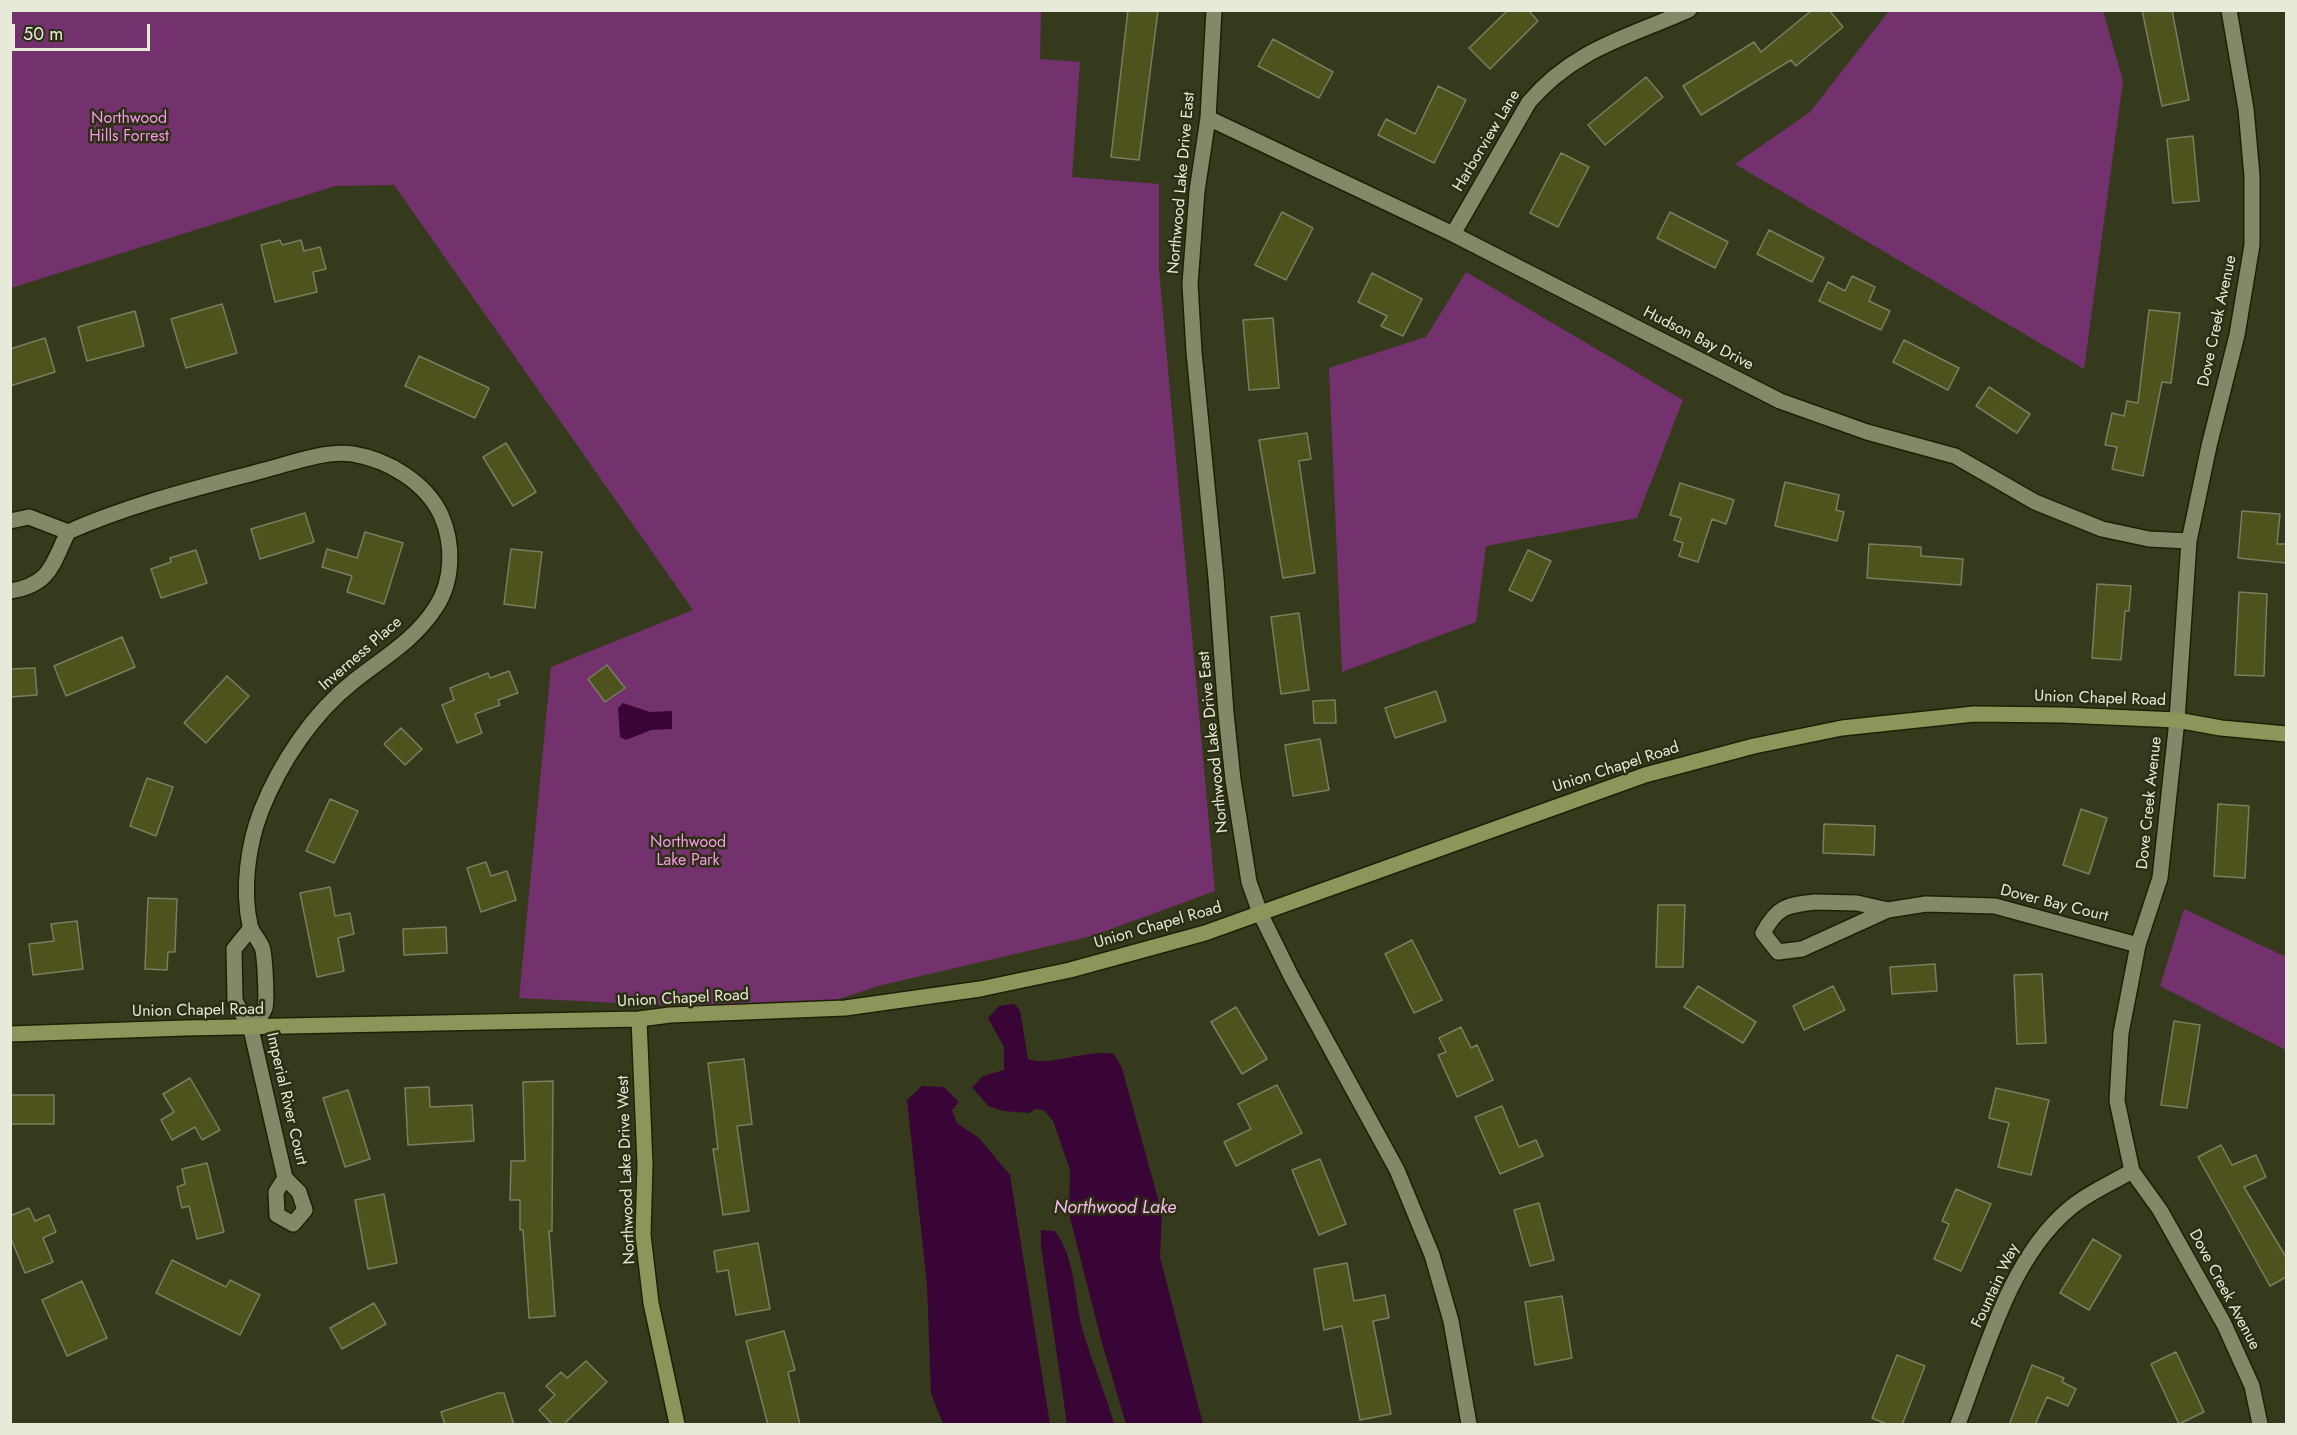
<!DOCTYPE html>
<style>
body{margin:0}
#map{position:relative;width:2297px;height:1435px;overflow:hidden;background:#363a1d;font-family:Jost,sans-serif}
canvas{display:block}
.frame{position:absolute;inset:0;border:12px solid #e7ead9;pointer-events:none}
.scale{position:absolute;left:12px;top:24px;width:138px;height:27px;box-sizing:border-box;border:3px solid #e7ead9;border-top:0;padding-left:8px;font-size:18px;line-height:21px;white-space:nowrap;color:#e7ead9;-webkit-text-stroke:4px #2c2f13;paint-order:stroke}
</style>
<div id="map">
<canvas width="2297" height="1435"></canvas>
<div class="frame"></div>
<div class="scale">50 m</div>
</div>
<script>
const g = document.querySelector('canvas').getContext('2d');
g.lineJoin = 'round';
function paint(path, color) {
  g.fillStyle = color;
  g.fill(path, 'evenodd');
}
function trace(path, color, width, dash) {
  g.strokeStyle = color;
  g.lineWidth = width;
  g.lineCap = dash ? 'butt' : 'round';
  g.setLineDash(dash || []);
  g.stroke(path);
}
function label(font, color, halo, rows, align = 'center') {
  g.font = font + ' Jost,sans-serif';
  g.lineWidth = 5;
  g.setLineDash([]);
  g.textBaseline = 'middle';
  g.strokeStyle = halo;
  g.fillStyle = color;
  for (const [text, x, y, turn = 0] of rows) {
    g.save();
    g.translate(x, y);
    g.rotate((+turn || 0) * Math.PI / 180);
    g.textAlign = isNaN(turn) ? turn : align;
    if (halo) g.strokeText(text, 0, 0);
    g.fillText(text, 0, 0);
    g.restore();
  }
}
const green = new Path2D(`
 M10 11H1041L1040 59 1080 62 1072 177 1159 184V270L1215 891 1092 936 878 986 800 1012 519 998 551 667 693 610 394 185 335 186 11 288Z
 M1889 11H2103L2123 81 2084 369 1735 164 1810 112Z
 M1466 272 1683 400 1637 518 1486 546 1476 622 1342 672 1329 368 1426 337Z
 M2184 909 2286 957V1050L2160 986Z`);
const water = new Path2D(`
 M623 703 650 712 672 711V729L651 730 626 740 620 737 618 708Z
 M1014 1004 1020 1010 1028 1059C1051 1067 1085 1049 1114 1054L1122 1068 1162 1213 1160 1257 1203 1424H1126L1102 1343 1069 1214 1070 1170 1053 1121 1044 1110 1035 1109 1029 1113 1003 1111 988 1106 972 1087 983 1076 1004 1070V1047L988 1018 999 1006Z
 M922 1086 944 1087 959 1102 952 1110 957 1123 979 1138 1010 1175 1050 1424H943L931 1393 927 1285 907 1100Z
 M1041 1230 1055 1231C1075 1259 1074 1292 1081 1324 1090 1358 1105 1391 1114 1424H1067L1041 1246Z`);
const building = new Path2D(`
 M1128 10H1158L1139 160 1111 157Z
 M1508 10H1528L1538 21 1490 69 1469 48Z
 M1812 10H1829L1843 27 1796 66 1791 60 1701 115 1683 86 1754 42 1761 52Z
 M2142 10H2172L2189 100 2162 106Z
 M1273 39 1333 72 1319 98 1258 66Z
 M1646 77 1663 97 1605 145 1588 125Z
 M1438 86 1466 100 1434 163 1378 135 1386 119 1415 134Z
 M2193 136 2199 201 2173 203 2167 139Z
 M1561 153 1589 167 1558 227 1530 213Z
 M1282 212 1313 228 1286 280 1255 265Z
 M1670 212 1728 242 1715 268 1657 238Z
 M1769 230 1824 258 1812 282 1757 254Z
 M280 240 282 245 301 240 304 251 320 247 326 269 313 272 317 292 275 302 261 245Z
 M1372 273 1422 299 1403 336 1381 326 1387 316 1358 302Z
 M1852 276 1875 287 1869 301 1890 311 1881 330 1819 301 1828 282 1845 291Z
 M222 304 237 353 186 368 171 319Z
 M2149 310 2180 313 2171 383 2162 382 2143 476 2112 469 2117 447 2105 445 2112 413 2124 416 2127 401 2138 403Z
 M135 311 144 346 87 361 78 327Z
 M1273 318 1279 388 1249 390 1243 320Z
 M45 338 55 372 10 386V349Z
 M1904 340 1959 368 1948 390 1893 362Z
 M419 356 489 388 475 418 405 386Z
 M1989 387 2030 414 2017 433 1976 406Z
 M1307 433 1311 459 1299 461 1315 573 1283 578 1259 440Z
 M506 443 536 492 513 506 483 457Z
 M1785 482 1839 495 1836 510 1844 512 1837 541 1775 526Z
 M1680 483 1734 500 1726 524 1712 519 1698 562 1679 556 1683 543 1674 540 1681 518 1670 515Z
 M2242 511 2280 514 2277 544H2286V563L2238 558Z
 M305 513 314 542 260 559 251 529Z
 M365 532 403 543 384 604 347 592 352 576 322 567 327 549 357 558Z
 M1869 544 1921 547V556L1963 559 1961 585 1867 578Z
 M511 549 542 552 535 608 504 604Z
 M196 550 207 583 161 598 151 569 171 562 170 558Z
 M1528 550 1551 561 1532 601 1509 590Z
 M2097 584 2131 586 2129 611H2125L2121 660 2092 658Z
 M2239 592 2267 594 2264 676 2235 675Z
 M1299 613 1309 690 1281 694 1271 617Z
 M122 637 135 667 66 696 54 666Z
 M607 665 625 688 605 702 588 679Z
 M35 668 37 695 10 697V669Z
 M509 671 518 693 498 700 500 705 475 714 482 733 457 743 442 705 454 700 450 688 488 673 490 678Z
 M227 676 249 696 206 743 184 723Z
 M1436 691 1446 721 1395 738 1385 708Z
 M1335 700 1336 723H1314L1313 701Z
 M401 728 422 749 405 765 384 744Z
 M1320 739 1329 790 1293 796 1285 745Z
 M147 778 173 787 156 836 130 826Z
 M330 799 358 811 334 863 306 851Z
 M2218 804 2249 806 2245 878 2214 876Z
 M2081 809 2107 818 2089 874 2063 865Z
 M1824 824 1875 826 1874 855 1823 853Z
 M486 862 491 876 507 871 516 900 481 912 467 868Z
 M330 887 335 916 350 913 354 934 338 938 344 971 317 977 300 893Z
 M148 898 177 899 175 952H168L167 970 145 969Z
 M1658 905H1685L1683 967H1656Z
 M77 921 83 969 33 975 29 944 54 941 51 924Z
 M446 927 447 953 404 955 403 929Z
 M1412 940 1442 1000 1414 1013 1385 954Z
 M1935 964 1937 991 1892 994 1890 967Z
 M2042 974 2046 1043 2017 1044 2014 975Z
 M1698 986 1756 1022 1743 1043 1684 1007Z
 M1833 986 1845 1010 1804 1030 1793 1006Z
 M1236 1007 1267 1059 1242 1074 1211 1022Z
 M2174 1021 2200 1025 2187 1108 2161 1105Z
 M1461 1027 1471 1048 1477 1045 1493 1080 1457 1097 1438 1055 1446 1052 1439 1038Z
 M744 1059 752 1124 737 1126 749 1211 723 1215 713 1149H718L708 1063Z
 M190 1078 220 1130 202 1140 195 1127 172 1140 161 1120 174 1112 163 1094Z
 M553 1081 552 1231H549L555 1316 529 1318 523 1230H520V1200H510L511 1161H525L523 1082Z
 M1277 1085 1302 1133 1236 1166 1224 1142 1251 1129 1238 1104Z
 M429 1087 430 1107 472 1105 474 1141 408 1145 405 1088Z
 M1996 1088 2049 1100 2031 1175 1998 1167 2009 1123 1989 1118Z
 M348 1090 370 1159 345 1167 323 1098Z
 M10 1095H54V1124H10Z
 M1502 1106 1519 1147 1536 1140 1543 1156 1500 1174 1475 1117Z
 M2221 1145 2232 1165 2256 1155 2266 1177 2244 1187 2286 1257V1277L2270 1286 2198 1157Z
 M1320 1159 1346 1224 1319 1235 1292 1170Z
 M207 1163 224 1232 197 1239 189 1206 182 1208 177 1187 185 1184 182 1169Z
 M1956 1189 1991 1204 1961 1271 1934 1259 1949 1224 1942 1221Z
 M384 1194 397 1263 368 1269 355 1200Z
 M1539 1203 1554 1260 1530 1266 1514 1210Z
 M29 1208 35 1221 49 1215 56 1232 43 1238 53 1262 25 1273 10 1236V1216Z
 M2093 1239 2121 1256 2089 1310 2060 1293Z
 M758 1243 770 1309 736 1315 728 1270 717 1272 714 1251Z
 M172 1260 226 1287 230 1280 260 1295 240 1335 156 1293Z
 M1347 1263 1354 1301 1385 1295 1389 1318 1373 1321 1391 1414 1360 1420 1342 1326 1324 1330 1314 1269Z
 M82 1281 107 1338 67 1356 42 1300Z
 M1562 1296 1572 1358 1535 1365 1525 1302Z
 M374 1303 386 1324 342 1349 330 1328Z
 M784 1331 795 1370 788 1372 800 1425H768L746 1341Z
 M2176 1352 2204 1412 2179 1424 2151 1364Z
 M1897 1355 1925 1366 1902 1425H1889L1872 1418Z
 M586 1361 607 1382 563 1425H553L539 1410 555 1395 546 1386 561 1372 567 1378Z
 M2032 1365 2064 1378 2062 1382 2076 1389 2068 1406 2047 1397 2035 1425H2009Z
 M498 1393H504L514 1425H445L441 1412Z`);
const street = new Path2D(`
 M1214 10 1208 118 1197 191 1190 284 1194 352 1216 578 1226 713 1233 780 1249 882 1260 913 1291 976 1397 1170 1432 1255 1451 1321 1469 1424
 M2229 10 2246 109 2252 176V245L2237 335 2209 446 2189 541 2177 720 2160 878 2138 945 2121 1033 2117 1101 2132 1171 2160 1210 2224 1324 2252 1386 2260 1424
 M1208 118 1453 234 1780 401 1867 432 1955 456 2035 502 2102 529 2149 539 2189 541
 M1453 234 1529 102C1574 49 1628 37 1689 10
 M10 521 29 517 68 532C52 565 50 585 10 591
 M68 532C131 504 198 488 265 470 292 463 325 450 353 454 389 460 426 483 441 515 454 544 453 581 436 607 415 640 383 658 354 681 313 713 280 763 261 811 248 845 242 889 250 925 252 933 259 940 262 947 265 955 267 1000 265 1008 263 1014 255 1023 251 1029L235 1001 234 949 251 928
 M1815 902 1857 903 1888 910 1802 949 1778 952 1763 933C1777 907 1786 905 1815 902Z
 M1888 910 1926 904 1995 906 2138 945
 M251 1029 285 1178
 M285 1178 299 1192 305 1210 293 1224 277 1215 276 1192Z
 M1958 1424C1985 1354 2009 1259 2069 1209 2087 1193 2112 1183 2132 1171`);
const secondary = new Path2D(`
 M639 1019 645 1165 643 1235 651 1303 677 1424
 M10 1034 185 1028 639 1019 670 1015 845 1008 980 989 1070 970 1205 933 1645 775 1754 746 1842 728 1974 714 2063 715 2177 720 2221 728 2286 734`);
const parkNames = [
 ["Northwood",129,119],
 ["Hills Forrest",129,137],
 ["Northwood",688,843],
 ["Lake Park",688,861]
];
const streetNames = [
 ["Harborview Lane",1487,141,-59],
 ["Northwood Lake Drive East",1182,183,-85],
 ["Dove Creek Avenue",2218,321,-78],
 ["Hudson Bay Drive",1698,339,27],
 ["Inverness Place",361,654,-41],
 ["Union Chapel Road",2100,699,2],
 ["Northwood Lake Drive East",1214,742,-96],
 ["Union Chapel Road",1616,768,-18],
 ["Dove Creek Avenue",2150,803,-84],
 ["Dover Bay Court",2054,904,14],
 ["Union Chapel Road",1158,926,-16],
 ["Union Chapel Road",683,999,-3],
 ["Union Chapel Road",198,1011,-1],
 ["Imperial River Court",286,1099,77],
 ["Northwood Lake Drive West",627,1170,-92],
 ["Fountain Way",1996,1286,-65],
 ["Dove Creek Avenue",2224,1290,62]
];
const waterNames = [
 ["Northwood Lake",1115,1209]
];
paint(green, '#73326d');
paint(water, '#390536');
paint(building, '#4e531d');
trace(building, '#7a7e5f', 1.5);
trace(street, '#1e2004', 18);
trace(secondary, '#1e2004', 18);
trace(street, '#838868', 15);
trace(secondary, '#8e955a', 15);
label('16px', '#f797ed', '#2c2f13', parkNames);
label('16px', '#e7ead9', '#2c2f13', streetNames);
label('italic 18px', '#f7bcef', '#2c2f13', waterNames);
</script>
